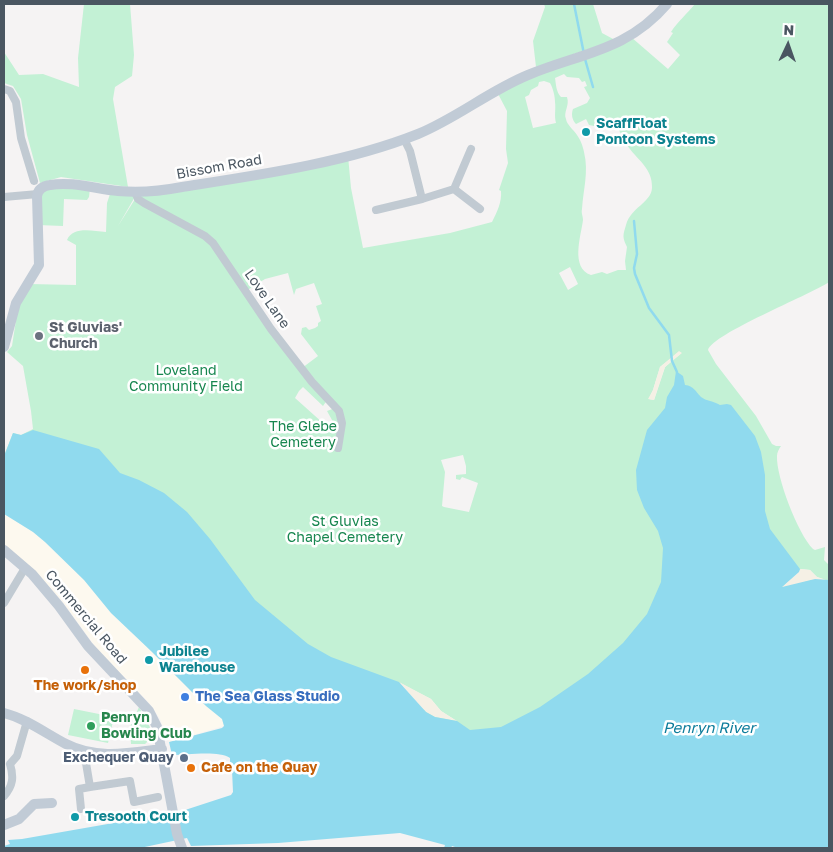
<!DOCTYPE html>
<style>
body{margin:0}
#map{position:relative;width:833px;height:852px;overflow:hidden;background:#f5f3f3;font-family:"Golos Text",sans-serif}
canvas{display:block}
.frame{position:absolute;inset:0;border:5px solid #4a5661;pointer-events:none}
.north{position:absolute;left:763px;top:20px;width:50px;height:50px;-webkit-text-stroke:4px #fff;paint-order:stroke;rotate:3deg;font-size:14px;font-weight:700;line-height:20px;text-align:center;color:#4a5661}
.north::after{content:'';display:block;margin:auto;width:18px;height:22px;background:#4a5661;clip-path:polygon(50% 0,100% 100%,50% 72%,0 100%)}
</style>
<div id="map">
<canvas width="833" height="852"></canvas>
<div class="frame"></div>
<div class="north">N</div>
</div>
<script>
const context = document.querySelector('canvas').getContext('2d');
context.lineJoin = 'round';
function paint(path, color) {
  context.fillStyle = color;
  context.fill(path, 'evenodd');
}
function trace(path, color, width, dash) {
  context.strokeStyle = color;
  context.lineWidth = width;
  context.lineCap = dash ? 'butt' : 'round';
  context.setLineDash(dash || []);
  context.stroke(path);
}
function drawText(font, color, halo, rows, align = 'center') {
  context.font = font + ' "Golos Text",sans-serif';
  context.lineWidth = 5;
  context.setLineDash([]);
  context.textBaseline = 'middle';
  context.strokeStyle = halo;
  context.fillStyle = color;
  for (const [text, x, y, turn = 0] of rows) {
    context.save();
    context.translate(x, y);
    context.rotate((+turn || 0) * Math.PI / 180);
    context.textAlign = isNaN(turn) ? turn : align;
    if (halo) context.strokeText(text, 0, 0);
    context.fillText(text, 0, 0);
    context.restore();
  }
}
paint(new Path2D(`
 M4 514 33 532 45 542 84 580 111 613 151 651 206 706 222 719 224 726 169 742 160 719 151 705 97 649 63 602 32 568 4 545Z`), '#fdf9ef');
paint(new Path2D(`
 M84 4H130L134 55 132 76 115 87 113 99 128 187 61 177 40 183 27 135 21 99 13 86 4 83V52L19 75 43 74 79 87 78 58Z
 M544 4H593L602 33 615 40 536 67 533 41 545 7Z
 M695 4H829V282C808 296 714 333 708 350L716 364 756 416 772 444 776 446H781C779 449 777 452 777 456 776 477 798 534 813 549L815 550 825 547 824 560 829 565V848H794L741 835 731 830 725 817 729 758 728 749 719 725 721 714 716 701 717 688 704 672 702 665 701 653 691 644 687 635 690 610 698 596 703 580 701 568 688 544 695 510 694 485 685 461 672 445 670 437 672 422 682 412 684 407 682 389 677 372 681 392 682 409 669 421 668 440 672 451 677 455 682 462 690 481 693 499V512L687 546 698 568 700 579 696 597 687 610 684 636 687 645 696 657 700 672 712 691V699L718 711 714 725 724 749 725 757 724 783 717 814 713 821 706 826H702L566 800 463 788 384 786 295 793 274 787 268 759 260 741 236 719 221 688 199 665 113 595 103 569 40 511 18 505 4 496V456L13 433 21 435 33 429 31 411 23 366 7 352 12 346 16 320 12 319 18 301 29 284 76 285V245L67 240C73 226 92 231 106 232L107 203 111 191 135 192 136 195 118 226 137 196 136 192C207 188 278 171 348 156L351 188 363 248 450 233 492 222C497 212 502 202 501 191L499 190 508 163 506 149 507 111 496 90 532 74 613 45 631 37 668 69 680 55 667 42 673 33 671 32C678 21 687 14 695 4ZM564 74 567 77 579 78 582 82 585 81 587 86 584 87 590 98 587 103 573 109C571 114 572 120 576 124L586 119 589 125 594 126 599 123 603 127 615 124C620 131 623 138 627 145 636 159 653 168 652 188 651 203 631 207 626 225 623 235 622 237 627 247L625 261 626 270H618L607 274 602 272 591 275C570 268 581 236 583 220 583 216 581 213 582 209 583 190 589 172 584 152 583 146 580 139 577 135 573 129 567 125 566 119 563 112 570 106 567 97H561C556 92 556 84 555 78ZM544 81 550 83C553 88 555 96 555 102 556 110 554 115 556 123L533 128 525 97 529 95 531 90 538 86 539 82ZM212 241 246 291 265 279 288 273 294 295 296 289 314 283 322 304 316 306 321 321 318 323V326L315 328 309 330 306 327 302 328 301 334 318 356 302 368 340 413 335 408 327 411 332 420 333 432 295 398 299 391 303 387 323 406 328 399 316 387 271 330ZM570 267 578 284 568 290 559 273ZM679 352 681 353 665 367 654 400 649 399 653 390 660 367ZM463 455 466 466V474L456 475V479L460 480 462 477 478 483 469 512 444 507 442 506 445 472 441 460ZM801 569 810 570 817 577 823 579 811 580 785 587H782ZM400 683 431 699 441 711 455 720C423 714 420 709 400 683Z
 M90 188 89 197 87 200 64 199 63 226 38 225 41 189Z
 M139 707 152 731 151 738 145 744H131L130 727Z
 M74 709 114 717 108 743 68 735Z`), '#c3f1d5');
paint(new Path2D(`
 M679 351 682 353 665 367 654 400 648 399 653 390 660 367Z
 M800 569 810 570 817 577 826 580H811L785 587H782L799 572Z
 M399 682 431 699 441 711 457 721 435 717 426 712Z`), '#f5f0e5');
paint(new Path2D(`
 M676 371 683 376 685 385C694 386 695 391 701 397 706 401 714 401 720 405L727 404 731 405 755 436 761 452 765 475V511L770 529 800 569 799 572 782 587 815 579 829 580V848H458L452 846 451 848H444L445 845 400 833 278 843 191 846 187 838 140 848H4V846L10 844 8 840 22 839 182 811 231 795 233 792 232 770H230V758C219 750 186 755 172 755L169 742 222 728 224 726 222 719 206 706 151 651 111 613 84 580 45 542 33 532 4 514V456L13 433 21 435 33 430 99 449 120 473 139 480 164 493 187 512 210 539 255 600 308 644 331 657 399 682 426 712 435 717 457 721 470 730 501 727 540 707 588 674 623 643 647 614 661 582 663 548 658 531 644 508 637 490 636 470 647 430 665 408 667 397 674 385Z`), '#90daee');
trace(new Path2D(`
 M574 4 584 54
 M585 59 593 87
 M634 221 637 254 634 268 635 274 649 308 669 335 672 361 677 372`), '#90daee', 2.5);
trace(new Path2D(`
 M4 89 10 91 16 102 21 138 34 181
 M404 139 410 151 422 199 454 189 471 149
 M454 189 480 209
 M135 192 138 199 144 203 205 236 213 243 271 329 312 382 339 411 342 423 338 448
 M4 197 38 194
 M376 210 422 199
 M4 603 25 568
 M84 751 90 787 130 781 134 802 158 797
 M10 764 17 756 27 721
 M4 796C13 786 14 777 10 764
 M81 809 79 789 90 787`), '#c1cad2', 8);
trace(new Path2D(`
 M4 347 16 303 39 265 37 196C38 189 43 186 50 185 72 181 96 189 118 191 139 193 161 191 182 187 259 175 345 163 418 134 457 118 489 91 528 75 581 53 627 51 667 4
 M4 550 32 574 59 606 88 646 149 711 157 727 177 834 182 848
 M4 713C27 719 45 733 66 744 97 760 129 753 162 749
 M4 825 19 819 34 804 52 803`), '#c1cbd6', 10);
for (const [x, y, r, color] of [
 [586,132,5,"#0f9aa8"],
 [39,336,5,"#6b7280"],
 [149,660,5,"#0f9aa8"],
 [85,670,5,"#e8710a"],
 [185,697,5,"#3f7fe0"],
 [91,726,5,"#2e9e5b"],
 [184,758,5,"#5c6f8a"],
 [191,768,5,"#e8710a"],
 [75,817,5,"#0f9aa8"]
]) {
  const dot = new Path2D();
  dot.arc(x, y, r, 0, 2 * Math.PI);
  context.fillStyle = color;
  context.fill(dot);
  trace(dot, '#fff', 2);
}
drawText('bold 14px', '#0d838f', '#fff', [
 ["ScaffFloat",596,124],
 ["Pontoon Systems",596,140],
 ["Jubilee",159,652],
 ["Warehouse",159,668],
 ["Tresooth Court",85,817]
], 'left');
drawText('14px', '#4a5661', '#fff', [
 ["Bissom Road",219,167,-10],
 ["Love Lane",267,299,55],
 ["Commercial Road",86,617,50]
]);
drawText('bold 14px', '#5b616d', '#fff', [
 ["St Gluvias'",49,328],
 ["Church",49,344]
], 'left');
drawText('14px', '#17864f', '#fff', [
 ["Loveland",186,371],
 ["Community Field",186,387],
 ["The Glebe",303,427],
 ["Cemetery",303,443],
 ["St Gluvias",345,522],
 ["Chapel Cemetery",345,538]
]);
drawText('bold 14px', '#c56008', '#fff', [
 ["The work/shop",85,686],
 ["Cafe on the Quay",201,768,"left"]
]);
drawText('bold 14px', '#366cbe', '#fff', [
 ["The Sea Glass Studio",195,697]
], 'left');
drawText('bold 14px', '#27864d', '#fff', [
 ["Penryn",101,718],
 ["Bowling Club",101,734]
], 'left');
drawText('bold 14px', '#4e5e75', '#fff', [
 ["Exchequer Quay",174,758]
], 'right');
drawText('italic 15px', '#0c7c9b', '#fff', [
 ["Penryn River",709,728]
]);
</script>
